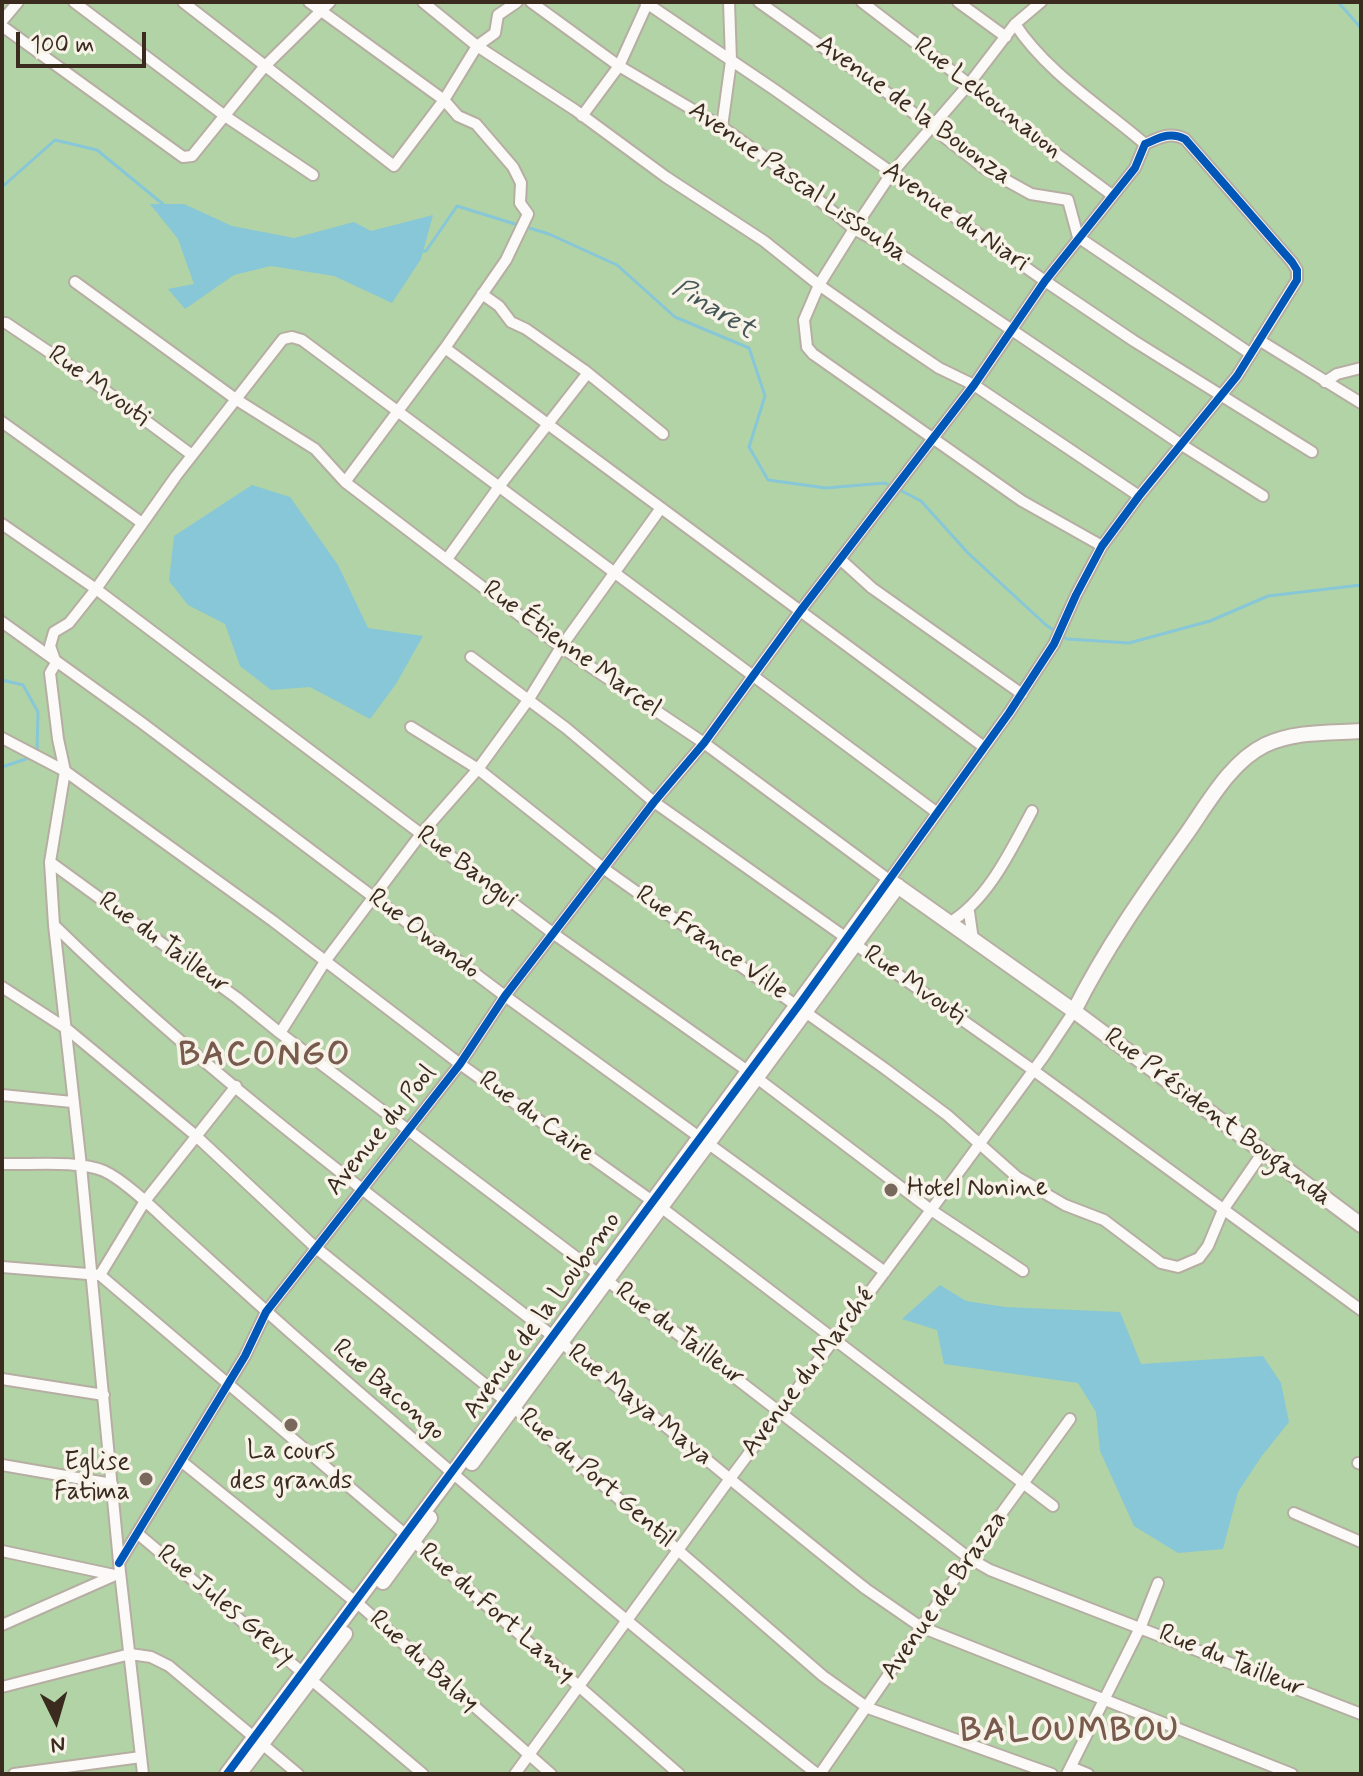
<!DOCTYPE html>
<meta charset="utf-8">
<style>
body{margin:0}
#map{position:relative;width:1363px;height:1776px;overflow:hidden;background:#eadfd0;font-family:Mynerve,sans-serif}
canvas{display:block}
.frame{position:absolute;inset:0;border:4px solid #3b2a1e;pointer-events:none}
.north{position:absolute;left:16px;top:1680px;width:80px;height:80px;-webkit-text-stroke:6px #f7f3e8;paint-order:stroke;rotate:175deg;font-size:22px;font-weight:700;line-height:32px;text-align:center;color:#3b2a1e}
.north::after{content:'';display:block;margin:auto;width:28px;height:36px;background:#3b2a1e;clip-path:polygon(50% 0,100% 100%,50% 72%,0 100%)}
.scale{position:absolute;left:16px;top:32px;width:130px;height:36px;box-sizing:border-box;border:4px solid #3b2a1e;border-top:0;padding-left:10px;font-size:24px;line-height:28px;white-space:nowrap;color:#3b2a1e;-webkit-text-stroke:6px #f7f3e8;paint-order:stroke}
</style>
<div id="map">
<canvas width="1363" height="1776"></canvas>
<div class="frame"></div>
<div class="north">N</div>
<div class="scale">100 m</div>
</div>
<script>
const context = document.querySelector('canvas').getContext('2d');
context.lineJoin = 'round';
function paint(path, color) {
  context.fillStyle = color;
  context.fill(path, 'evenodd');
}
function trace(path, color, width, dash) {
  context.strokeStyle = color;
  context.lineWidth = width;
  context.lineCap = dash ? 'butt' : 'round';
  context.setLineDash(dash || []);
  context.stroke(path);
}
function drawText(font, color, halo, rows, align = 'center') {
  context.font = font + ' Mynerve,sans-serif';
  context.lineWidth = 7;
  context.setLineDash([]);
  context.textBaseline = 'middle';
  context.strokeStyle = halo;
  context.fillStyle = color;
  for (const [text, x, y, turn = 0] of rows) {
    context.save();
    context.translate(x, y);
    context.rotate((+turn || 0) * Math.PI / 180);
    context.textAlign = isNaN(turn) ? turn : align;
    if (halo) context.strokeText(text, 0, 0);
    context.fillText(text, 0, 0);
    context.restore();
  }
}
paint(new Path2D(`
 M2 2H1361V1774H2Z`), '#b2d3a6');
paint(new Path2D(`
 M150 204H184L232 226 294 238 354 222 371 231 433 215 421 259 392 303 334 276 271 266 234 275 185 309 168 289 194 284 178 239Z
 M252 485 290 497 338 565 368 628 423 636 396 684 370 719 310 687 271 690 240 666 225 624 188 605 169 581 174 536Z
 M940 1285 966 1301 1005 1307 1120 1312 1141 1364 1263 1356 1281 1383 1289 1422 1261 1457 1238 1492 1223 1549 1178 1553 1134 1526 1100 1451 1096 1412 1078 1383 944 1364 937 1330 902 1319Z`), '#87c7d7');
trace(new Path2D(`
 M1338 2 1361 28
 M2 187 55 140 97 150 164 205
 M526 227 549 234 617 265 675 317 749 348 765 396 749 447 768 480 826 488 885 483 891 486
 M421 251H426L457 206 518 225
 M898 489 921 501 968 553 1046 625 1067 639 1129 643 1210 621 1268 596 1361 585
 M2 680 23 685 38 712 37 751
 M2 767 32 757`), '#87c7d7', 3);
const street = new Path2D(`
 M74 2 225 116 313 175
 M183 2 394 166 444 100 477 46 495 33 498 15 517 2
 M309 2 444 100 458 116 476 124 513 167 521 183 520 203 528 214 506 260 445 348 345 482
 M423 2 477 46 575 110 666 177 764 241 819 285 893 337 939 368 974 385 1139 496
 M531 2 619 66 722 127 784 171 854 229 892 249 1182 445 1263 496
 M645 2 775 90 1045 281 1134 341 1312 452
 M759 2 893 97 984 168 1031 194 1068 200 1078 237 1251 354
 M862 2 969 84 1007 117 1112 195
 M958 2 1006 37
 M1041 2 1015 24 969 84 891 174 854 229 819 285 804 320 807 347 813 354 1022 501 1102 546
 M2 21 18 2
 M1015 24C1047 73 1101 106 1145 144
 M2 26 183 157 192 156 264 67 330 2
 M582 116 619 66 648 2
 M722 127 731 61 729 2
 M75 282 237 400 315 449 345 482 561 647 704 743 889 880 1009 713 1054 644 1076 595 1102 546 1139 496 1237 376 1297 280V270L1292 262 1185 139C1170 131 1159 138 1145 144L1135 168 1045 281 974 385 801 610 704 743 654 802 505 996 460 1064 266 1312 245 1356 119 1563
 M482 294 499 306 511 322 526 329 584 370 663 434
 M2 323H6L95 383 192 455
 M1259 340 1361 403
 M445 348 984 747
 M1325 382 1337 374 1361 368
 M2 422 142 523
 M2 524 96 589 554 934 749 1072 931 1210 1023 1271
 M447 559 498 488 587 374
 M840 559 872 588 1022 694
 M2 622 142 723 505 996 885 1272
 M471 657 566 728 654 802 1033 1070 1361 1310
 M411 727 478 769 603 868 884 1068 947 1115 1017 1177 1065 1205 1104 1220 1161 1263 1178 1267 1199 1258 1208 1246 1223 1210 1263 1152
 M2 738 65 771 273 921 460 1064 662 1208 1053 1506
 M50 862 237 998 280 1033 716 1363 969 1558 990 1570 1361 1714
 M969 912 973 940
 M949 923C988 900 1011 850 1032 811
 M54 925C207 1075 381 1204 550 1334 657 1417 760 1505 866 1589L921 1627 1292 1774
 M2 987 67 1029 195 1135 315 1247 513 1407 823 1676 868 1708 1052 1774
 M280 1033 326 960 421 834 478 769 529 699 561 647 661 508
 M2 1095 72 1102
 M2 1164C31 1165 78 1160 104 1171 124 1180 154 1209 170 1224 211 1261 251 1298 292 1334 464 1484 637 1633 817 1774
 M2 1267 100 1275 413 1541 679 1774
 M100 1275 145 1201 236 1086
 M2 1379 104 1395
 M181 1461 363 1608 551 1774
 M1358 1463 1361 1464
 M2 1465 112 1484
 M1294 1513 1361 1542
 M137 1533 423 1774
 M2 1551 114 1575
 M2 1625 113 1576
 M2 1687 130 1654 151 1657 169 1666 298 1774
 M1071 1767 1088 1774
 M14 1774 141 1757
 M143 1774 120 1572 81 1166 54 925 50 862 65 771 58 739 50 673 56 663 50 646 54 632 69 623 96 589 176 476 283 339 292 337 302 340 936 812
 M515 1774 729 1480 931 1210 1044 1056 1074 1011
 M820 1774 969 1558 1070 1419
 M1067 1774 1141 1626 1158 1583`);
const secondary = new Path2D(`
 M1074 1011C1105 949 1145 892 1185 836 1207 805 1230 762 1265 745 1294 731 1329 733 1361 731
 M472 1463 898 886
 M383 1582 430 1518
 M227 1774 452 1474 889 880 1074 1011 1361 1225
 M239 1774 345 1634`);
trace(street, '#b6aea3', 14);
trace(secondary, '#b6aea3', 18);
trace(street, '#fcfaf8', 10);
trace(secondary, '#fcfaf8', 14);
trace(new Path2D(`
 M119 1563 245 1356 266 1312 460 1064 505 996 654 802 704 743 801 610 974 385 1045 281 1135 168 1145 144C1159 138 1170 131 1185 139L1292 262 1297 270V280L1237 376 1139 496 1102 546 1076 595 1054 644 1009 713 799 1005 227 1774`), '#0057b8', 8);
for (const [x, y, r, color] of [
 [891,1190,8,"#78695c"],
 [291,1425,8,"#78695c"],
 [146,1479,8,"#78695c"]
]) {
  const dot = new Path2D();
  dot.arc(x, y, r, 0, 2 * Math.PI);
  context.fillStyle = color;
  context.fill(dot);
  trace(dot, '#f7f3e8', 3);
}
drawText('26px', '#3b2a1e', '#f7f3e8', [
 ["Rue Lekounauon",987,99,38],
 ["Avenue de la Bouonza",913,111,36],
 ["Avenue Pascal Lissouba",797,183,35],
 ["Avenue du Niari",955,218,35],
 ["Rue Mvouti",98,387,36],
 ["Rue Étienne Marcel",571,650,36],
 ["Rue Bangui",466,868,37],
 ["Rue Owando",423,935,37],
 ["Rue du Tailleur",163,944,36],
 ["Rue France Ville",711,944,35],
 ["Rue Mvouti",914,986,35],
 ["Rue du Caire",536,1118,36],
 ["Rue Président Bouganda",1217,1118,37],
 ["Avenue du Pool",382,1131,-51],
 ["Avenue de la Loubomo",543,1316,-54],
 ["Rue du Tailleur",679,1335,37],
 ["Avenue du Marché",809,1373,-53],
 ["Rue Bacongo",388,1391,41],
 ["Rue Maya Maya",639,1406,39],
 ["Rue du Port Gentil",596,1479,41],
 ["Avenue de Brazza",945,1596,-55],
 ["Rue Jules Grevy",225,1606,40],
 ["Rue du Fort Lamy",496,1614,41],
 ["Rue du Balay",423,1662,42],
 ["Rue du Tailleur",1231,1662,22]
]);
drawText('26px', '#3b2a1e', '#f7f3e8', [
 ["Hotel Nonine",907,1190],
 ["La cours",291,1453,"center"],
 ["des grands",291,1483,"center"],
 ["Eglise",130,1464,"right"],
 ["Fatima",130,1494,"right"]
], 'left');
drawText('italic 28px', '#455656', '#f7f3e8', [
 ["Pinaret",713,310,31]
]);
context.letterSpacing = '2px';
drawText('bold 34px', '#785b4d', '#f7f3e8', [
 ["BACONGO",265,1057],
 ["BALOUMBOU",1070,1733]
]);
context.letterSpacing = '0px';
</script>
